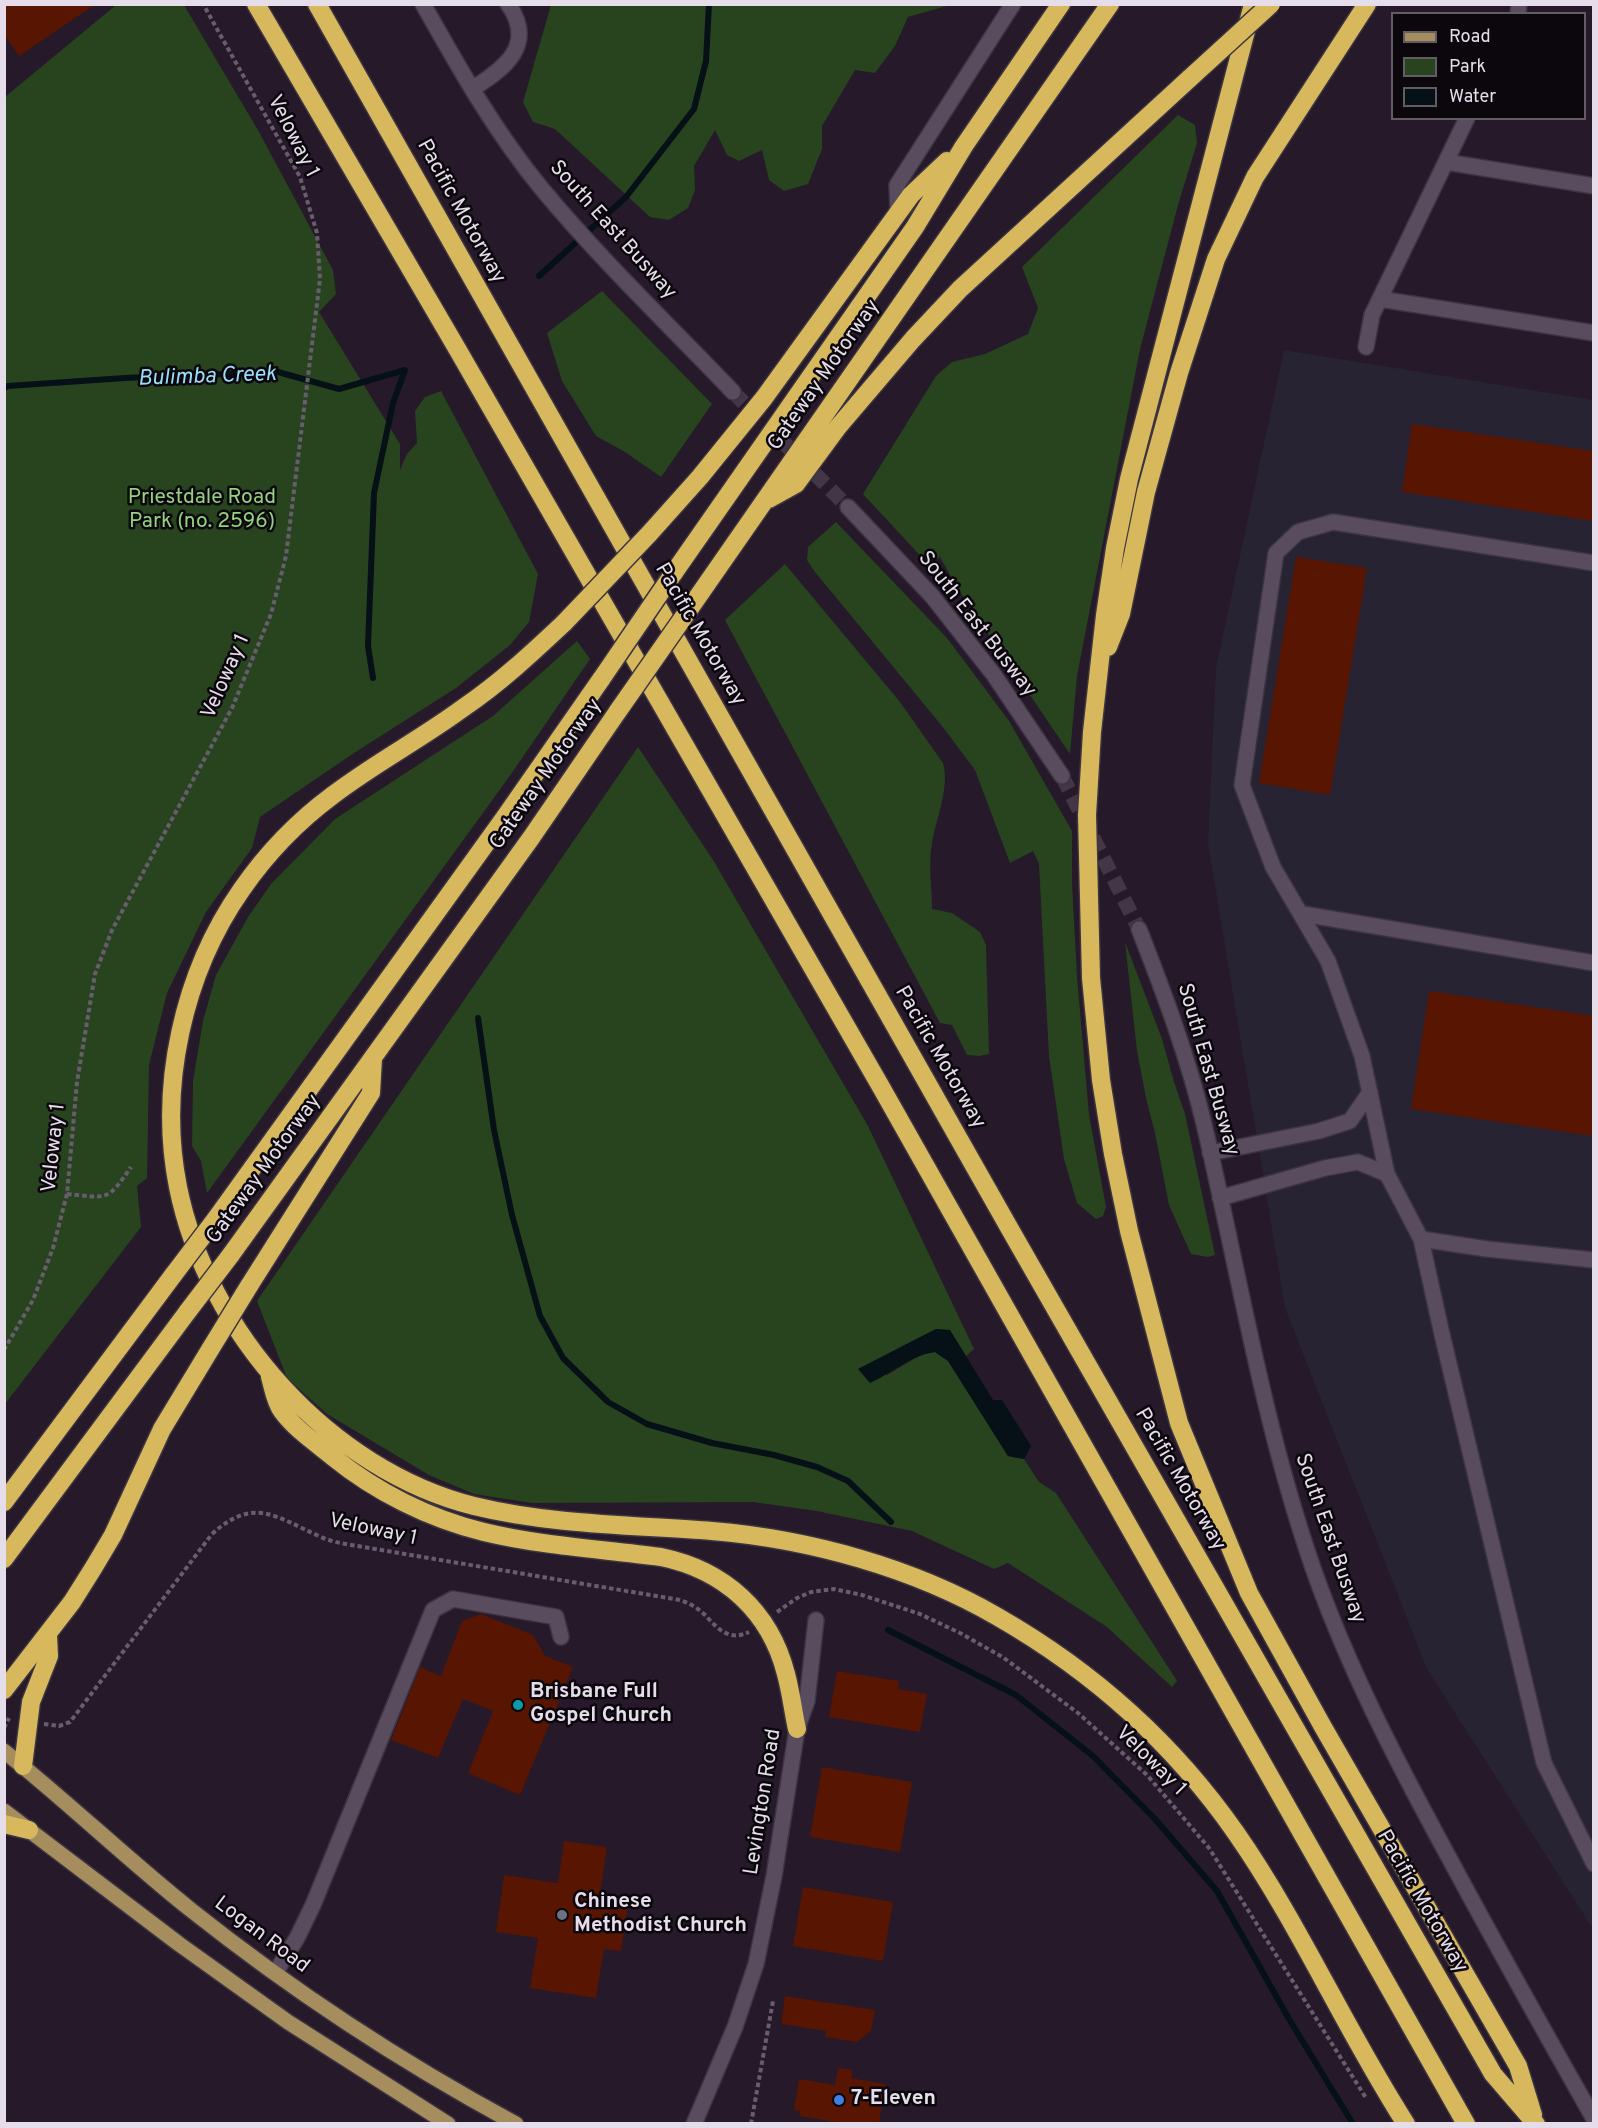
<!DOCTYPE html>
<style>
body{margin:0}
#map{position:relative;width:1598px;height:2128px;overflow:hidden;background:#25192a;font-family:Overpass,sans-serif}
canvas{display:block}
.frame{position:absolute;inset:0;border:6px solid #e5dde9;pointer-events:none}
.legend{position:absolute;left:1391px;top:12px;width:195px;height:108px;box-sizing:border-box;background:#0b070d;border:2px solid #625d65;margin:0;padding:8px 10px;list-style:none;font-size:18px;color:#e5dde9}
.legend li{display:flex;align-items:center;gap:12px;height:30px}
.legend b{width:30px;border:2px solid #625d65}
</style>
<div id="map">
<canvas width="1598" height="2128"></canvas>
<div class="frame"></div>
<ul class="legend">
<li><b style="height:8px;background:#a58d5d"></b>Road</li>
<li><b style="height:16px;background:#28441f"></b>Park</li>
<li><b style="height:16px;background:#051116"></b>Water</li>
</ul>
</div>
<script>
const context = document.querySelector('canvas').getContext('2d');
context.lineJoin = 'round';
function paint(path, color) {
  context.fillStyle = color;
  context.fill(path, 'evenodd');
}
function trace(path, color, width, dash) {
  context.strokeStyle = color;
  context.lineWidth = width;
  context.lineCap = dash ? 'butt' : 'round';
  context.setLineDash(dash || []);
  context.stroke(path);
}
function drawText(font, color, halo, rows, align = 'center') {
  context.font = font + ' Overpass,sans-serif';
  context.lineWidth = 5;
  context.setLineDash([]);
  context.textBaseline = 'middle';
  context.strokeStyle = halo;
  context.fillStyle = color;
  for (const [text, x, y, turn = 0] of rows) {
    context.save();
    context.translate(x, y);
    context.rotate((+turn || 0) * Math.PI / 180);
    context.textAlign = isNaN(turn) ? turn : align;
    if (halo) context.strokeText(text, 0, 0);
    context.fillText(text, 0, 0);
    context.restore();
  }
}
paint(new Path2D(`
 M1284 350 1593 400V1929L1427 1669 1285 1308 1208 843 1216 668Z`), '#272333');
paint(new Path2D(`
 M116 5H184L259 132 333 270 336 294 319 312 400 444V470L407 454 417 443 415 411 425 397 441 391 538 574 529 622 510 645 456 688 354 753 260 817 252 848 206 912 167 993 149 1065 147 1178 137 1186 141 1227 5 1404V97Z
 M551 5V4L950 5 908 17 895 46 875 73 855 70 822 126V149L808 184 784 191 769 180 762 150 739 161 727 155 715 130 694 166 695 190 688 208 669 220 650 217 555 129 533 122 523 102Z
 M1178 115 1195 125 1197 143 1178 205 1140 349 1077 676 1070 754 958 589 940 557 927 563 863 494 936 376 952 362 985 354 1028 334 1038 308 1022 267Z
 M602 291 712 404 661 477 625 452 596 436 562 381 547 333Z
 M836 522 947 638 1009 721 1072 831V884L1077 977 1089 1115 1106 1207 1103 1216 1096 1219 1077 1203 1064 1159 1049 1056 1039 864 1033 851 1010 863 975 770 942 726 815 572 807 560 808 547Z
 M785 564 900 702 943 763C950 788 936 818 932 843 928 864 932 888 932 909L952 913 980 932 986 945 989 1054 979 1056 967 1055 952 1025 940 1023 725 620Z
 M577 641 590 659 509 777 207 1193 201 1161 192 1146 193 1081 203 1021 216 975 248 917 271 884 335 819 493 716Z
 M638 747 713 860 868 1126 974 1349 966 1356 950 1331 936 1329 858 1369 887 1375 922 1354 935 1352 948 1361 1008 1456 1024 1459 1039 1482 1056 1493 1177 1681 1172 1687 1107 1627 1008 1563 994 1569 912 1531 817 1511 753 1502 532 1503 474 1494 429 1475 327 1414 287 1378 257 1301Z
 M1125 942 1162 1039 1174 1082 1185 1114 1215 1255 1208 1257 1191 1254 1169 1205 1155 1133 1146 1098 1137 1051Z`), '#28441f');
paint(new Path2D(`
 M936 1329 950 1330 993 1400H1002L1031 1446 1024 1459 1008 1456 948 1361 935 1352C912 1355 892 1373 870 1383L858 1369Z`), '#051116');
trace(new Path2D(`
 M539 276 626 197 694 109 706 61 709 4
 M4 388 8 386 125 378 278 372 339 389 405 370
 M373 678 368 646 374 493 393 403 405 370
 M478 1018 494 1130 512 1215 540 1316 563 1358 608 1402 647 1424 712 1443 774 1455 817 1467 848 1481 891 1522
 M888 1630 1016 1695 1093 1756 1155 1819 1217 1891 1289 2019 1353 2124`), '#051116', 6);
paint(new Path2D(`
 M4 4H96L19 56 4 34Z
 M1412 424 1593 451V521L1402 492Z
 M1296 557 1367 568 1330 795 1259 783Z
 M1429 991 1593 1016V1136L1411 1109Z
 M481 1614 533 1635 545 1656 573 1667 520 1795 468 1773 493 1711 463 1699 438 1758 391 1740 420 1667 441 1676 462 1621Z
 M837 1671 899 1681 898 1689 927 1694 920 1732 829 1717Z
 M822 1767 912 1782 900 1852 810 1837Z
 M564 1841 607 1847 600 1894 629 1899 621 1951 604 1949 596 1998 530 1988 538 1938 496 1932 504 1875 558 1883Z
 M803 1887 893 1902 883 1961 793 1946Z
 M785 1996 875 2010 871 2031 857 2042 825 2037 826 2031 781 2024Z
 M838 2068 853 2070 851 2078 885 2084 879 2124H849L799 2116 800 2111 794 2110 799 2079 835 2085Z`), '#581502');
trace(new Path2D(`
 M733 392 848 507
 M1062 776 1139 929`), '#423647', 15, [15, 8]);
const minor = new Path2D(`
 M423 4C459 68 495 132 542 189 601 260 669 325 733 392
 M1518 14 1519 4
 M472 89C504 69 537 45 508 4
 M1446 162 1594 186
 M898 212 897 185 1013 4
 M1380 299 1594 333
 M1366 347 1372 315 1467 118
 M848 507 932 596 994 675 1062 776
 M1594 563 1333 522 1298 532 1276 553 1242 785 1273 867 1328 961 1362 1056 1387 1174 1421 1239 1487 1249 1594 1260
 M1303 914 1594 963
 M1139 929C1164 993 1188 1057 1204 1124 1239 1273 1263 1424 1313 1568 1348 1668 1397 1762 1447 1854 1495 1943 1544 2031 1594 2119
 M1210 1153 1319 1131 1350 1121 1370 1092
 M1220 1198 1325 1168 1358 1162 1387 1174
 M1421 1239 1441 1330 1544 1763 1594 1864
 M275 1973 297 1938 313 1905 433 1610 453 1599 556 1617 561 1637
 M694 2124 735 2027 756 1964 774 1876 797 1729 807 1701 816 1620`);
const major = new Path2D(`
 M4 1751C68 1802 127 1859 191 1910 293 1991 401 2062 516 2124
 M4 1811 179 1944 288 2022 448 2124`);
const highway = new Path2D(`
 M256 4 459 352 881 1087 1466 2124
 M317 4 1011 1231 1493 2074 1536 2124
 M1253 4 1129 479 1115 548 1105 615 1092 732 1087 815 1091 978 1101 1080 1113 1154 1129 1231 1179 1423 1249 1593 1323 1727 1518 2066 1533 2115
 M769 499 796 484 838 427 913 339 960 289 1190 78
 M649 534 700 477 764 398 911 195 947 161
 M673 574 915 227 964 146 1061 4
 M690 608 1110 4
 M564 623C532 653 500 683 463 708 421 739 375 763 333 795 298 821 267 853 242 889 183 973 158 1087 178 1187 207 1332 330 1470 474 1506 552 1525 633 1525 712 1531 809 1539 914 1568 998 1617 1092 1671 1174 1744 1236 1833 1300 1925 1345 2029 1406 2124
 M1108 647 1121 614 1146 492 1179 373 1216 259 1255 177 1367 4
 M215 1220 505 817 602 678
 M230 1256 531 838 618 711
 M249 1286 371 1093 373 1059
 M270 1377C273 1387 275 1402 282 1411 295 1429 316 1443 333 1457 376 1492 430 1519 484 1532 542 1546 602 1549 661 1557 724 1570 770 1611 786 1674 791 1692 793 1711 797 1729
 M4 1502 174 1274
 M4 1559 188 1311
 M4 1690 72 1602 94 1567 113 1535 162 1429 211 1348
 M23 1766 31 1702 49 1656 48 1635
 M4 1824 29 1830`);
trace(minor, '#3d3441', 18);
trace(major, '#3d3441', 18);
trace(highway, '#3d3441', 21);
trace(new Path2D(`
 M67 1194C108 1198 107 1202 131 1167
 M4 1350 33 1300 53 1248 67 1194 77 1082 95 974 112 930 232 708 271 614 286 556 320 279 317 233 300 177 203 4
 M777 1612 797 1598 811 1592 834 1589 862 1595 920 1614 962 1634 1004 1658 1078 1713 1147 1775 1209 1848 1366 2098
 M44 1724 59 1726 70 1722 212 1534C254 1496 276 1517 319 1536 329 1541 340 1543 351 1545L680 1600C689 1603 698 1608 705 1615 717 1628 729 1642 749 1632
 M4 1728 9 1718
 M751 2124 773 2001`), '#685d6d', 4, [4.5, 3]);
trace(minor, '#5a4c5f', 15);
trace(major, '#a58d5d', 15);
trace(highway, '#d7b85c', 18);
const highwayBridge = new Path2D(`
 M1190 78 1271 4
 M564 623 649 534
 M602 678 673 574
 M618 711 690 608
 M174 1274 215 1220
 M188 1311 230 1256
 M211 1348 249 1286`);
trace(highwayBridge, '#3d3441', 21, []);
trace(highwayBridge, '#d7b85c', 18);
for (const [x, y, r, color] of [
 [518,1705,6,"#0f9aa8"],
 [562,1915,6,"#6b7280"],
 [839,2100,6,"#3f7fe0"]
]) {
  const dot = new Path2D();
  dot.arc(x, y, r, 0, 2 * Math.PI);
  context.fillStyle = color;
  context.fill(dot);
  trace(dot, '#0b070d', 2);
}
drawText('21px', '#e5dde9', '#0b070d', [
 ["Veloway 1",292,137,63],
 ["Pacific Motorway",460,212,61],
 ["South East Busway",612,231,48],
 ["Gateway Motorway",825,376,-55],
 ["South East Busway",976,625,52],
 ["Pacific Motorway",699,635,60],
 ["Veloway 1",227,677,-66],
 ["Gateway Motorway",547,775,-55],
 ["Pacific Motorway",939,1058,60],
 ["South East Busway",1207,1070,74],
 ["Veloway 1",55,1148,-84],
 ["Gateway Motorway",265,1170,-54],
 ["Pacific Motorway",1179,1480,60],
 ["Veloway 1",373,1531,12],
 ["South East Busway",1329,1539,71],
 ["Veloway 1",1150,1762,45],
 ["Levington Road",764,1802,-81],
 ["Pacific Motorway",1421,1902,60],
 ["Logan Road",261,1936,37]
]);
drawText('21px', '#93d37d', '#0b070d', [
 ["Priestdale Road",202,499],
 ["Park (no. 2596)",202,523]
]);
drawText('bold 21px', '#e5dde9', '#0b070d', [
 ["Brisbane Full",530,1693],
 ["Gospel Church",530,1717],
 ["Chinese",574,1903],
 ["Methodist Church",574,1927],
 ["7-Eleven",851,2100]
], 'left');
drawText('italic 22px', '#99dffb', '#0b070d', [
 ["Bulimba Creek",207,378,-2]
]);
</script>
